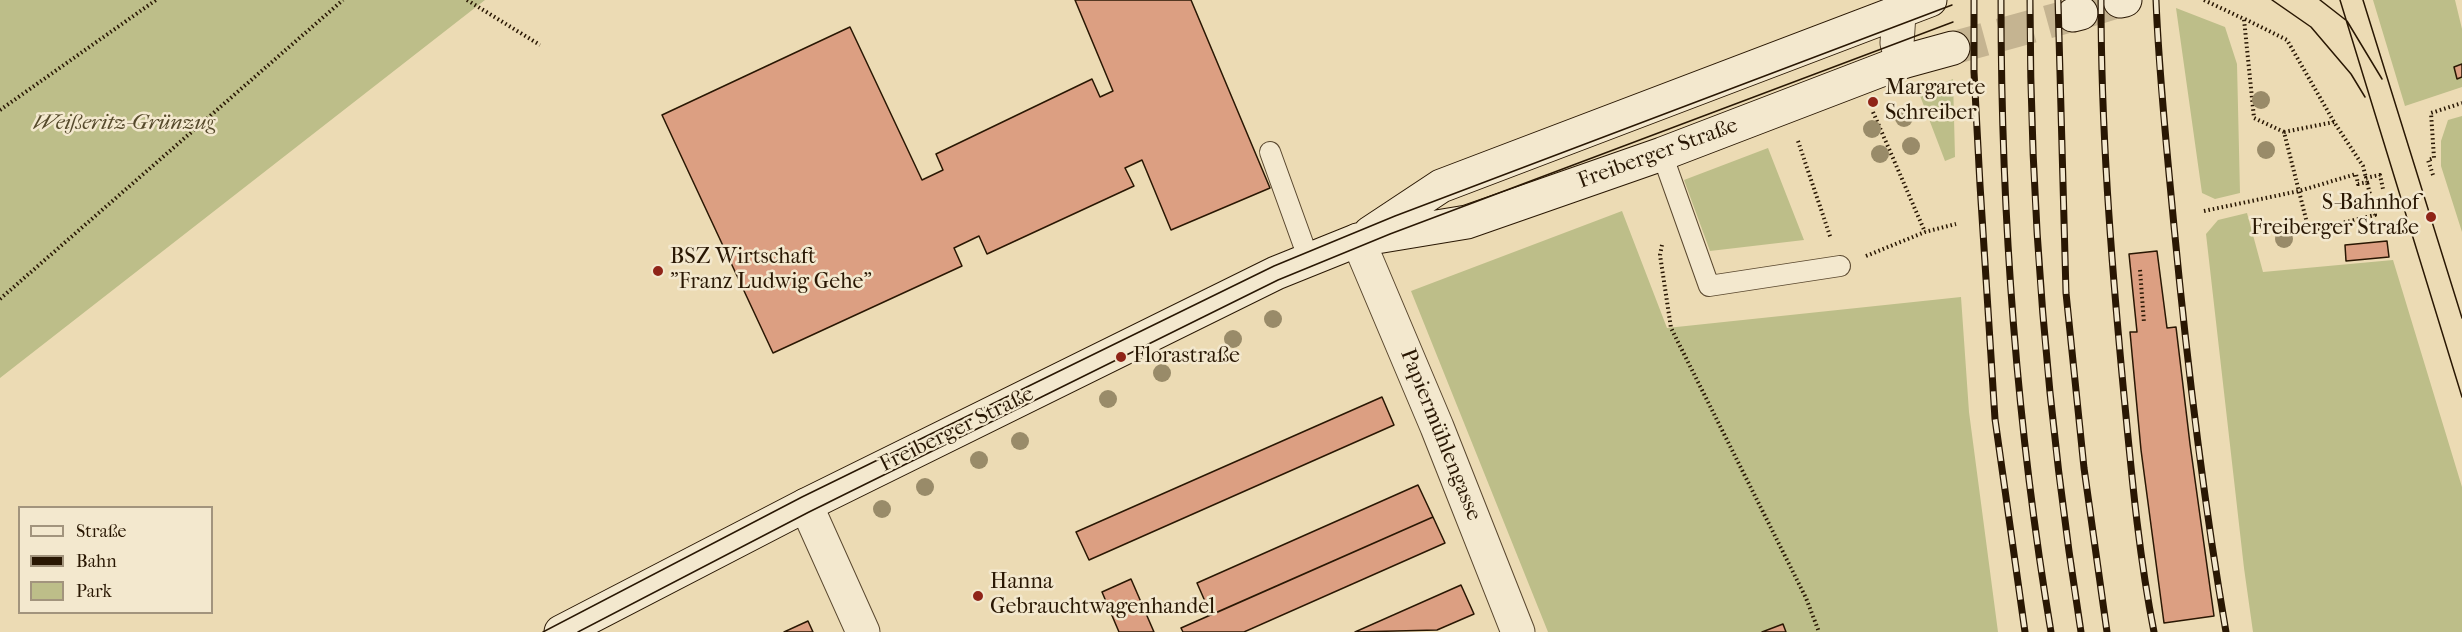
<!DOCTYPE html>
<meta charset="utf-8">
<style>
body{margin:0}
#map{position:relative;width:2462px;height:632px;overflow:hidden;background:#ecdbb4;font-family:"IM FELL French Canon",serif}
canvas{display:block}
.legend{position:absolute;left:18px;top:506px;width:195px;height:108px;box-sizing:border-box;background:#f3e8ce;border:2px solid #a2947d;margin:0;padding:8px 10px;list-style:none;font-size:18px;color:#291703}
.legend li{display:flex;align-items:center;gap:12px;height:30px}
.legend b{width:30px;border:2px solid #a2947d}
</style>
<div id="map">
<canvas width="2462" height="632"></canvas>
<ul class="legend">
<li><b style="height:8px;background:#f3e8ce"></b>Straße</li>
<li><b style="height:8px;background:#291703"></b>Bahn</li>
<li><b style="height:16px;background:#bdbe89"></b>Park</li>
</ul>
</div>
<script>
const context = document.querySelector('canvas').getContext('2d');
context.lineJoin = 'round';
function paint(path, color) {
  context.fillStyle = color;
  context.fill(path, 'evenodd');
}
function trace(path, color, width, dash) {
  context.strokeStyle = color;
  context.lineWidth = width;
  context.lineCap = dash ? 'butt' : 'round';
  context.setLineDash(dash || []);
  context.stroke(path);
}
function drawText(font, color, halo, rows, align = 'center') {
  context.font = font + ' "IM FELL French Canon",serif';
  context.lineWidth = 5;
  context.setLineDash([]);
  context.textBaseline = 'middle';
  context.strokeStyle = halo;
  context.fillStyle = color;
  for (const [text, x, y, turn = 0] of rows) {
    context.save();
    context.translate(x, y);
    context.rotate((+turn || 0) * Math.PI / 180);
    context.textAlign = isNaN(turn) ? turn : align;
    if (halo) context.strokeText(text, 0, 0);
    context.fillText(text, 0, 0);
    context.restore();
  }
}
paint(new Path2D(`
 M0 0H485L0 378Z
 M2373 0H2455L2462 29V87L2405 106Z
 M2176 8 2225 27 2237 64 2240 193 2215 199 2202 193Z
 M1953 79 1955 157 1945 161 1919 93Z
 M2462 116V232L2441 166V141L2448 120Z
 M1768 148 1804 240 1710 251 1684 180Z
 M1622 211 1667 328 1961 297 1969 412 1998 632H1786L1783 624 1762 632H1548L1411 291Z
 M2247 213 2263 272 2393 260 2462 487V632H2253L2244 568 2206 234 2218 220Z`), '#bdbe89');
const building = new Path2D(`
 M1075 0H1191L1270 188 1171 230 1142 160 1125 168 1134 186 987 254 979 236 954 248 962 266 773 353 662 115 850 27 922 180 943 170 936 154 1092 79 1100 97 1113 91Z
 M2462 64V77L2457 79 2454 67Z
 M2387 241 2389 257 2346 261 2345 245Z
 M2157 251 2167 328 2176 327 2190 444 2214 616 2164 623 2141 450 2130 332H2137L2129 254Z
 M1382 397 1394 425 1089 560 1076 532Z
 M1418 485 1433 517 1211 615 1197 583Z
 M1433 517 1445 543 1244 632H1183L1181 628Z
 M1131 579 1154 632H1119L1102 592Z
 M1461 585 1474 614 1437 630 1355 632Z
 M808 621 813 632H784Z
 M1783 624 1786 632H1762Z`);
paint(building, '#dc9f82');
trace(building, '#291703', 1.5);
trace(new Path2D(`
 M2081 13 2120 1
 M1953 48 2073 15`), '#c5b491', 33, [33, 16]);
const lane = new Path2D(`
 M1270 152 1309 260
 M1662 154 1709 286 1840 266`);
const street = new Path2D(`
 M1900 0 1897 43 1902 62
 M1358 240 1437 427 1518 632
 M806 505 863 632`);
const secondary = new Path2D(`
 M2120 1 2125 0
 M2073 15 2081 13
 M1370 233 1441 186 1930 0
 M561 632 806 505 1276 273 1358 240 1467 222 1662 154 1902 62 1953 48`);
trace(lane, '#5a482f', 22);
trace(street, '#5a482f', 35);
trace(secondary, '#291703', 35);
trace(new Path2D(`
 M467 0 540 45
 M2204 0 2244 19 2254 118 2284 132 2309 231 2375 215 2367 182
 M2245 19 2287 40 2334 122 2363 166 2366 178
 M0 110 156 0
 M1873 112 1925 232
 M2284 132 2334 122
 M1798 141 1831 239
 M2433 175 2428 160 2434 158 2431 113 2462 103
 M2204 211 2299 191 2356 174 2358 184 2367 182 2366 178 2380 175 2383 189
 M1662 245 1660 255 1671 328 1806 598 1819 632
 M1866 256 1925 232 1956 224
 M2140 270 2144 323
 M0 299 343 0`), '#291703', 4, [1.5, 3]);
trace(lane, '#f3e8ce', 20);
trace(street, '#f3e8ce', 33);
trace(secondary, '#f3e8ce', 33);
trace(new Path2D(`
 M2272 0 2311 27 2351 74 2365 97
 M2320 0 2347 21 2382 79
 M2340 0 2462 397
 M2363 0 2462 318
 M543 632 802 497 1274 266 1395 216 1952 5
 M578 632 809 512 1278 280 1390 234 1953 22`), '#291703', 1.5);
const rail = new Path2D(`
 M1974 0V72L1980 185 1995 419 2025 632
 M2001 0C2001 211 2016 423 2051 632
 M2030 0C2030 212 2048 423 2081 632
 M2058 0 2066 293 2084 468 2107 632
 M2101 0C2101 129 2111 257 2123 385 2131 467 2138 551 2154 632
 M2156 0C2159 76 2167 151 2174 226 2187 362 2203 498 2226 632`);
trace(rail, '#291703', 7);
trace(rail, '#f3e8ce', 4.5, [14]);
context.fillStyle = '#998b69';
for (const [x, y] of [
 [2261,100],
 [1904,118],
 [1872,129],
 [1911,146],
 [2266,150],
 [1880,154],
 [2284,239],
 [1273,319],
 [1233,339],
 [1162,373],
 [1108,399],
 [1020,441],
 [979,460],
 [925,487],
 [882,509]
]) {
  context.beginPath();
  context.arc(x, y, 9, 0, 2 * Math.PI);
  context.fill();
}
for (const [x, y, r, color] of [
 [1873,102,6,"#8f2418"],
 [2431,217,6,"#8f2418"],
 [658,271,6,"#8f2418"],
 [1121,357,6,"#8f2418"],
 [978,596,6,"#8f2418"]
]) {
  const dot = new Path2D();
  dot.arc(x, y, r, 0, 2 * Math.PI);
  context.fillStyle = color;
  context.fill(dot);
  trace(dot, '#f3e8ce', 2);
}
drawText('22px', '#291703', '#f3e8ce', [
 ["Margarete",1885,89],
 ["Schreiber",1885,114],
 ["S-Bahnhof",2419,204,"right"],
 ["Freiberger Straße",2419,229,"right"],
 ["BSZ Wirtschaft",670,258],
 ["\"Franz Ludwig Gehe\"",670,283],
 ["Florastraße",1133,357],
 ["Hanna",990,583],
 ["Gebrauchtwagenhandel",990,608]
], 'left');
drawText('italic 22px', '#55492b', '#f3e8ce', [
 ["Weißeritz-Grünzug",124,124]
]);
drawText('22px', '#291703', '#f3e8ce', [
 ["Freiberger Straße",1658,154,-20],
 ["Freiberger Straße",957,430,-26],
 ["Papiermühlengasse",1440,435,68]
]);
</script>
